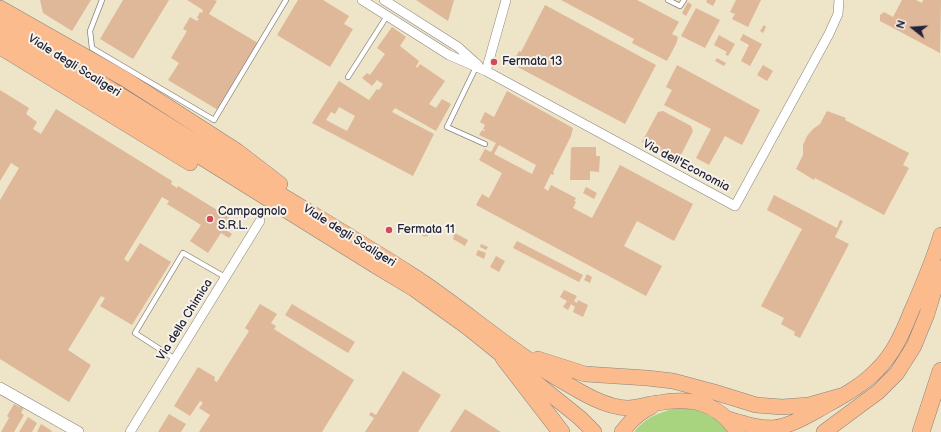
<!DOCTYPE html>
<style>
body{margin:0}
#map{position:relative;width:941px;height:432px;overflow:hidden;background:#eee4c7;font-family:"Balsamiq Sans",sans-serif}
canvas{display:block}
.north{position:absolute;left:893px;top:8px;width:40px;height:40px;-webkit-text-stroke:3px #f7f3e8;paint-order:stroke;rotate:287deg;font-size:11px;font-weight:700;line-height:16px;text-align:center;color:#22223b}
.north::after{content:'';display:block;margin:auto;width:14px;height:18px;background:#22223b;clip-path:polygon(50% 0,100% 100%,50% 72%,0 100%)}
</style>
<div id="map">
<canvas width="941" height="432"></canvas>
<div class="north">N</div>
</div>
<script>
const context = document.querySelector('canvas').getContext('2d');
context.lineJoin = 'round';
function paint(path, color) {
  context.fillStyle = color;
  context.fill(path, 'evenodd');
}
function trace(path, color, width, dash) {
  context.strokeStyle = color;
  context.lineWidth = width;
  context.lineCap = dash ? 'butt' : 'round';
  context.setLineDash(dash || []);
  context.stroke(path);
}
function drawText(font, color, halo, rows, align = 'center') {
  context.font = font + ' "Balsamiq Sans",sans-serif';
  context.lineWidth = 4;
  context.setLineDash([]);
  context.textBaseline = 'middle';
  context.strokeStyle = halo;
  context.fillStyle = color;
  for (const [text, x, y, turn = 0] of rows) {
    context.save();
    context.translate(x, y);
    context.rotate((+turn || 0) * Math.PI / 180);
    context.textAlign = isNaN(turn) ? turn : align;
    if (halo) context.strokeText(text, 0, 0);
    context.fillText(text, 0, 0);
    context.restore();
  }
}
paint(new Path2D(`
 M677 408C704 410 710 413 730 432H634C646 417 658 413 677 408Z`), '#a8d37f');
paint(new Path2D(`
 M40 0H91L72 31 43 13Z
 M123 0H169L133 59 100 39Z
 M187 0H214L217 1 209 14 258 43 218 110 168 80 179 63 171 58 187 31 183 29 190 17 197 21 199 19 197 18 200 12 202 13 203 10Z
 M298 0H323L349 16 344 24 353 29 330 67 277 35Z
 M416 0H454L448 21Z
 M561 0H637L679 22 672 34 678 37 676 44 667 61 632 43 634 39Z
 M707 0H716L713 6 706 2Z
 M736 0H761L748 27 732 19 735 14 730 12Z
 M902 0H916L922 3 923 0H941L940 53 880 21V15L884 12 893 17Z
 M688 2 692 5 686 16 682 13Z
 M545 5 656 65 625 124 512 64 519 51 521 52Z
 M696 8 720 20 705 48 681 36Z
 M764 25 766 27 763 33 760 31Z
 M392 27 406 37 400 46 419 61 416 67 417 68 420 64 445 81 429 104 436 108 442 99 451 104 436 131 395 108 392 112 434 134 413 176 312 123 339 81 369 100 377 89 379 90 383 84 377 80 372 86 362 78 367 73 370 75 385 54 377 48ZM339 107 355 116 347 131 326 120 331 112 335 114Z
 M743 34 762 44 750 66 741 61 749 45 740 40Z
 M719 35 735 44 728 56 725 54 727 52 714 45Z
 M717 58 726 63 724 66 715 61Z
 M677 65 760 110 742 145 725 136 709 165 696 158 711 129 664 105 672 90 666 87Z
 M763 65 773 71 767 81 757 75Z
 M0 90 29 108 26 114 37 122 33 129 41 134 56 109 172 181 171 184 177 188 178 186 230 218 228 221 231 222 226 230 232 234 229 238 221 233 208 253 190 241 201 225 167 204 169 201 162 197 124 259 128 262 140 243 171 262 132 325 100 306 105 298 101 296 68 350 91 365 69 402 0 359V200L19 168 11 163 0 181Z
 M507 91 573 128 571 136 553 172 554 173 553 175 551 174 544 188 548 191 551 185 576 198 574 201 576 202 573 208 592 218 620 165 693 204 674 241 637 221 624 246 662 266 646 296 476 205 482 194 489 198 502 173 479 160 485 149 491 152 496 143 479 135 482 130 484 131 485 130 483 129 485 125 480 122 485 112 494 117ZM499 145 536 165 532 174 494 154Z
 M663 111 691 126 693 131 678 161 642 142 658 112Z
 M827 111 846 118 845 120 909 153 903 165 909 168 884 215 815 178 814 180 796 169 803 155V145L807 136 813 129 820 124Z
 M573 147H596V156H600L599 172 590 171V180H570L571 148Z
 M586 187 597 193 594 199 583 193Z
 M774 195 837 228 840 220 843 221 835 237 849 244 800 338 794 335 795 332 781 324 784 318 761 306 802 229 767 210Z
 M397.5 228a2.5 2.5 0 1 1 5 0a2.5 2.5 0 1 1-5 0Z
 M421.5 233a3.5 3.5 0 1 1 7 0a3.5 3.5 0 1 1-7 0Z
 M453 232 468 240 465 246 453 239 454 236 452 235Z
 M517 241 583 275 579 282 513 248Z
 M481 244 488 247 486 250 480 247Z
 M478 250 486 253 484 259 476 255Z
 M496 256 505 261 499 272 490 267Z
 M587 274 592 277 590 283 584 280Z
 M564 290 577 296 574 301 577 303 578 300 588 305 583 317 573 312 575 307 571 304 568 310 563 307 567 301 560 297Z
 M260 304 277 314 271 323 276 326 274 329 354 380 322 432H199L210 415 199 408 203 403 200 401 190 416 174 406 198 367 215 377 214 380 217 382 249 331 245 328Z
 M292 304 355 342 348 353 285 315Z
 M403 371 441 395 418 432H365L374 418 369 415 371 412 376 415Z
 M14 404 20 407 21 405 24 407 21 413 24 415 14 432H1L9 418 7 416Z
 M465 409 501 432H450Z
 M169 414 186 424 181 432H158Z
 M28 417 37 423 32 432H19Z
 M41 424 52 431 51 432H37Z`), '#dfb799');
const service = new Path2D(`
 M102 0 90 31 92 48 214 120 286 0
 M668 0 680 6 684 0
 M476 67 447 127 485 144
 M348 77 387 16
 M175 359 135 333 183 253 225 277`);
const minor = new Path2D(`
 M362 0 449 55 486 71 735 206 829 34 838 14 839 0
 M384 0 458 47 478 65
 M486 71 506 0
 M130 432 260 221`);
const tertiary = new Path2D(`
 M0 388 78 432`);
const trunk = new Path2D(`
 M0 8 125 79 237 151 280 184
 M0 19C83 72 166 124 250 176 304 209 359 241 412 275 462 307 506 348 557 378 577 390 605 408 628 408 638 408 648 404 658 403 691 397 718 402 737 432
 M0 32 374 265 414 289 467 327 580 418 594 432
 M0 47 190 163
 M538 359 585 374 647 378 673 381 714 392 756 405 782 407 809 405 844 395
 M728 419C770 432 779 432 818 410 839 398 861 387 878 369 894 353 903 332 911 312 922 287 933 261 941 235
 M622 432C630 421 638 413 651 407
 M824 432 878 392 897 373 914 346 927 314 941 268`);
const motorway = new Path2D(`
 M504 358 561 432
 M921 432 941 371`);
trace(service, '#888381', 6);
trace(minor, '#888381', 10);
trace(tertiary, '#888381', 12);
trace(trunk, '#888381', 16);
trace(motorway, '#888381', 18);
trace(service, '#fff', 4.5);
trace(minor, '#fff', 9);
trace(tertiary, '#fff', 11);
trace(trunk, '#fbbb8d', 15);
trace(motorway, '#fbbb8d', 17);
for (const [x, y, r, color] of [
 [494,62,4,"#d1495b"],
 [210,219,4,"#d1495b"],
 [389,230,4,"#d1495b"]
]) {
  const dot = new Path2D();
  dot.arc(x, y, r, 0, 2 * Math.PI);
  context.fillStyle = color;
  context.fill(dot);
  trace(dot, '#f7f3e8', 1.5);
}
drawText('12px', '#22223b', '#f7f3e8', [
 ["Fermata 13",502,62],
 ["Campagnolo",218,212],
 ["S.R.L.",218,226],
 ["Fermata 11",397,230]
], 'left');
drawText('12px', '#22223b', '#f7f3e8', [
 ["Viale degli Scaligeri",74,66,32],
 ["Via dell'Economia",686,166,28],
 ["Viale degli Scaligeri",349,236,32],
 ["Via della Chimica",185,320,-58]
]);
</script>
